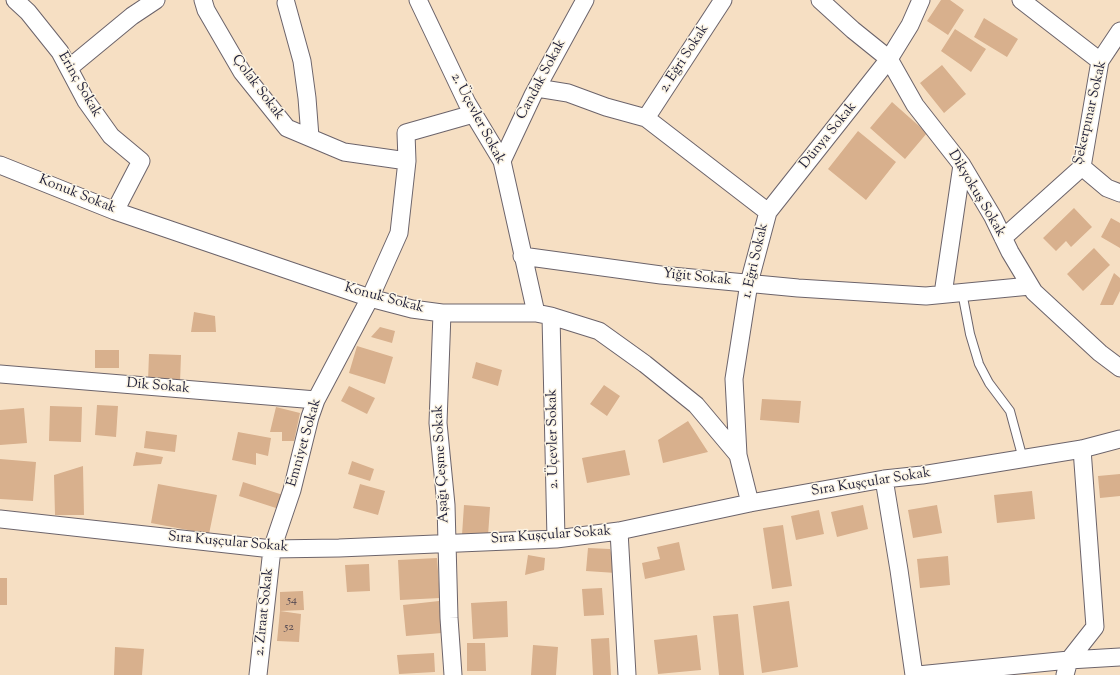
<!DOCTYPE html>
<meta charset="utf-8">
<style>
body{margin:0}
canvas{display:block;background:#f6dfc3}
</style>
<canvas width="1120" height="675"></canvas>
<script>
const context = document.querySelector('canvas').getContext('2d');
context.lineJoin = 'round';
function paint(path, color) {
  context.fillStyle = color;
  context.fill(path, 'evenodd');
}
function trace(path, color, width, dash) {
  context.strokeStyle = color;
  context.lineWidth = width;
  context.lineCap = dash ? 'butt' : 'round';
  context.setLineDash(dash || []);
  context.stroke(path);
}
function drawText(font, color, halo, rows, align = 'center') {
  context.font = font + ' "Sorts Mill Goudy",serif';
  context.lineWidth = 3;
  context.setLineDash([]);
  context.textBaseline = 'middle';
  context.strokeStyle = halo;
  context.fillStyle = color;
  for (const [text, x, y, turn = 0] of rows) {
    context.save();
    context.translate(x, y);
    context.rotate((+turn || 0) * Math.PI / 180);
    context.textAlign = isNaN(turn) ? turn : align;
    if (halo) context.strokeText(text, 0, 0);
    context.fillText(text, 0, 0);
    context.restore();
  }
}
paint(new Path2D(`
 M941 0H950L964 10 948 35 927 21Z
 M984 18 1018 39 1007 57 974 37Z
 M955 29 986 49 971 72 941 51Z
 M942 65 966 94 944 113 920 83Z
 M892 102 927 133 905 159 870 128Z
 M858 131 896 162 866 200 828 169Z
 M1074 208 1092 227 1071 247 1066 241 1056 251 1043 238Z
 M1111 218 1120 223V248L1101 237Z
 M1094 248 1110 265 1083 291 1067 274Z
 M1114 273 1120 278V291L1113 305H1100Z
 M194 312 215 316 216 332H191Z
 M380 327 395 331 392 343 371 337Z
 M357 346 393 357 385 384 349 373Z
 M95 350H119V368H95Z
 M149 354 181 355 180 383 148 381Z
 M476 362 502 370 498 386 472 378Z
 M604 385 620 396 607 416 590 404Z
 M349 386 375 398 367 414 341 401Z
 M762 399 801 401 799 423 760 420Z
 M97 405 118 406 116 437 95 435Z
 M50 406 82 407 81 442 49 441Z
 M276 407 300 413 294 441H282V432H270Z
 M24 408 27 443 0 445V410Z
 M688 421 708 452 663 463 658 440Z
 M146 431 177 435 175 452 144 448Z
 M238 432 271 438 268 456 256 453V465L232 460Z
 M625 450 630 475 587 483 582 458Z
 M136 452 163 457 161 464 133 466Z
 M0 459 36 462 33 501 0 499Z
 M352 461 374 469 370 481 348 474Z
 M83 466 84 515H55L54 475Z
 M1120 474V496L1100 498 1098 476Z
 M243 482 283 495 279 509 239 496Z
 M158 484 217 495 209 534 151 523Z
 M360 484 385 491 378 515 353 508Z
 M1032 491 1035 519 997 523 994 495Z
 M464 505 490 507 488 536 462 535Z
 M863 505 868 529 837 537 831 512Z
 M937 505 942 533 913 538 908 510Z
 M819 510 824 534 796 540 791 516Z
 M783 525 792 586 772 589 763 528Z
 M679 542 685 570 645 579 642 563 660 559 657 547Z
 M588 548 610 549 616 573 586 571Z
 M528 555 545 558 544 570 525 575Z
 M948 556 950 585 920 588 917 559Z
 M437 558 440 598 400 600 398 560Z
 M369 564 370 591 347 592 345 565Z
 M0 578H7V605H0Z
 M602 588 604 615 584 616 582 589Z
 M303 591 304 610 280 611V592Z
 M439 601 442 633 406 636 403 605Z
 M507 601 508 637 473 639 471 603Z
 M789 601 798 667 762 673 753 606Z
 M280 611 301 614 299 642 277 641Z
 M738 614 744 675H719L713 616Z
 M697 635 701 670 658 674 654 640Z
 M609 638 611 675H593L591 639Z
 M467 643H485L486 671H467Z
 M533 645 558 647 556 675H531Z
 M115 647 144 649 142 675H114Z
 M434 653 435 672 399 674 397 655Z`), '#d8b08d');
const lane = new Path2D(`
 M962 292 970 334 979 364 989 383 1010 411 1023 459`);
const street = new Path2D(`
 M15 0 28 12 60 52 86 101 111 136 141 161 115 211
 M203 0 206 10 242 72 287 128 344 152 407 161
 M418 0 467 103 502 161 536 313
 M820 0 853 30 889 59 915 105 962 165 993 217 1010 252 1034 292 1100 353 1120 368
 M1021 0 1100 61
 M286 3 302 61 307 98 310 137
 M69 68 132 16 156 0
 M537 88 568 93 606 107 646 118 768 212
 M646 118 723 0
 M502 161 533 95 585 0
 M0 165 115 211 370 298 412 309 442 313H536L551 316 599 331 645 364 696 405 738 455
 M1082 167 1107 188 1120 193
 M1003 238 1082 167 1100 61 1120 31
 M522 256 661 275 798 288 926 296 1030 286
 M943 294 962 165
 M442 313 438 423 446 505 449 618 453 675
 M551 316 556 539
 M0 374 316 400
 M884 479 899 570 914 675
 M750 503 738 455 734 379 749 283 768 212 889 59 910 25 921 0
 M0 519 272 549 339 548 556 539 619 531 750 503 884 479 922 475 1082 449 1120 439
 M619 531 627 675
 M258 675 272 549 292 490 310 417 316 400 370 298 399 233 407 161 406 133 473 114
 M918 675 1069 660 1120 657
 M1065 675 1069 660 1095 627 1082 449`);
trace(lane, '#6c646b', 10);
trace(street, '#6c646b', 19);
trace(lane, '#fff', 8);
trace(street, '#fff', 17);
drawText('12px', '#504650', null, [
 ["54",292,601],
 ["52",289,628]
]);
drawText('14px', '#22223b', '#fcf5e5', [
 ["2. Eğri Sokak",685,59,-57],
 ["Candak Sokak",542,80,-62],
 ["Erinç Sokak",79,85,60],
 ["Çolak Sokak",257,88,53],
 ["Şekerpınar Sokak",1091,113,-77],
 ["2. Üçevler Sokak",477,119,62],
 ["Dünya Sokak",829,136,-51],
 ["Dikyokuş Sokak",976,194,59],
 ["Konuk Sokak",77,195,22],
 ["1. Eğri Sokak",756,261,-77],
 ["Yiğit Sokak",697,278,6],
 ["Konuk Sokak",384,299,15],
 ["Dik Sokak",158,387,5],
 ["2. Üçevler Sokak",554,439,-91],
 ["Emniyet Sokak",305,443,-74],
 ["Aşağı Çeşme Sokak",442,464,-93],
 ["Sıra Kuşçular Sokak",871,483,-9],
 ["Sıra Kuşçular Sokak",551,536,-4],
 ["Sıra Kuşçular Sokak",228,543,5],
 ["2. Ziraat Sokak",265,612,-84]
]);
</script>
